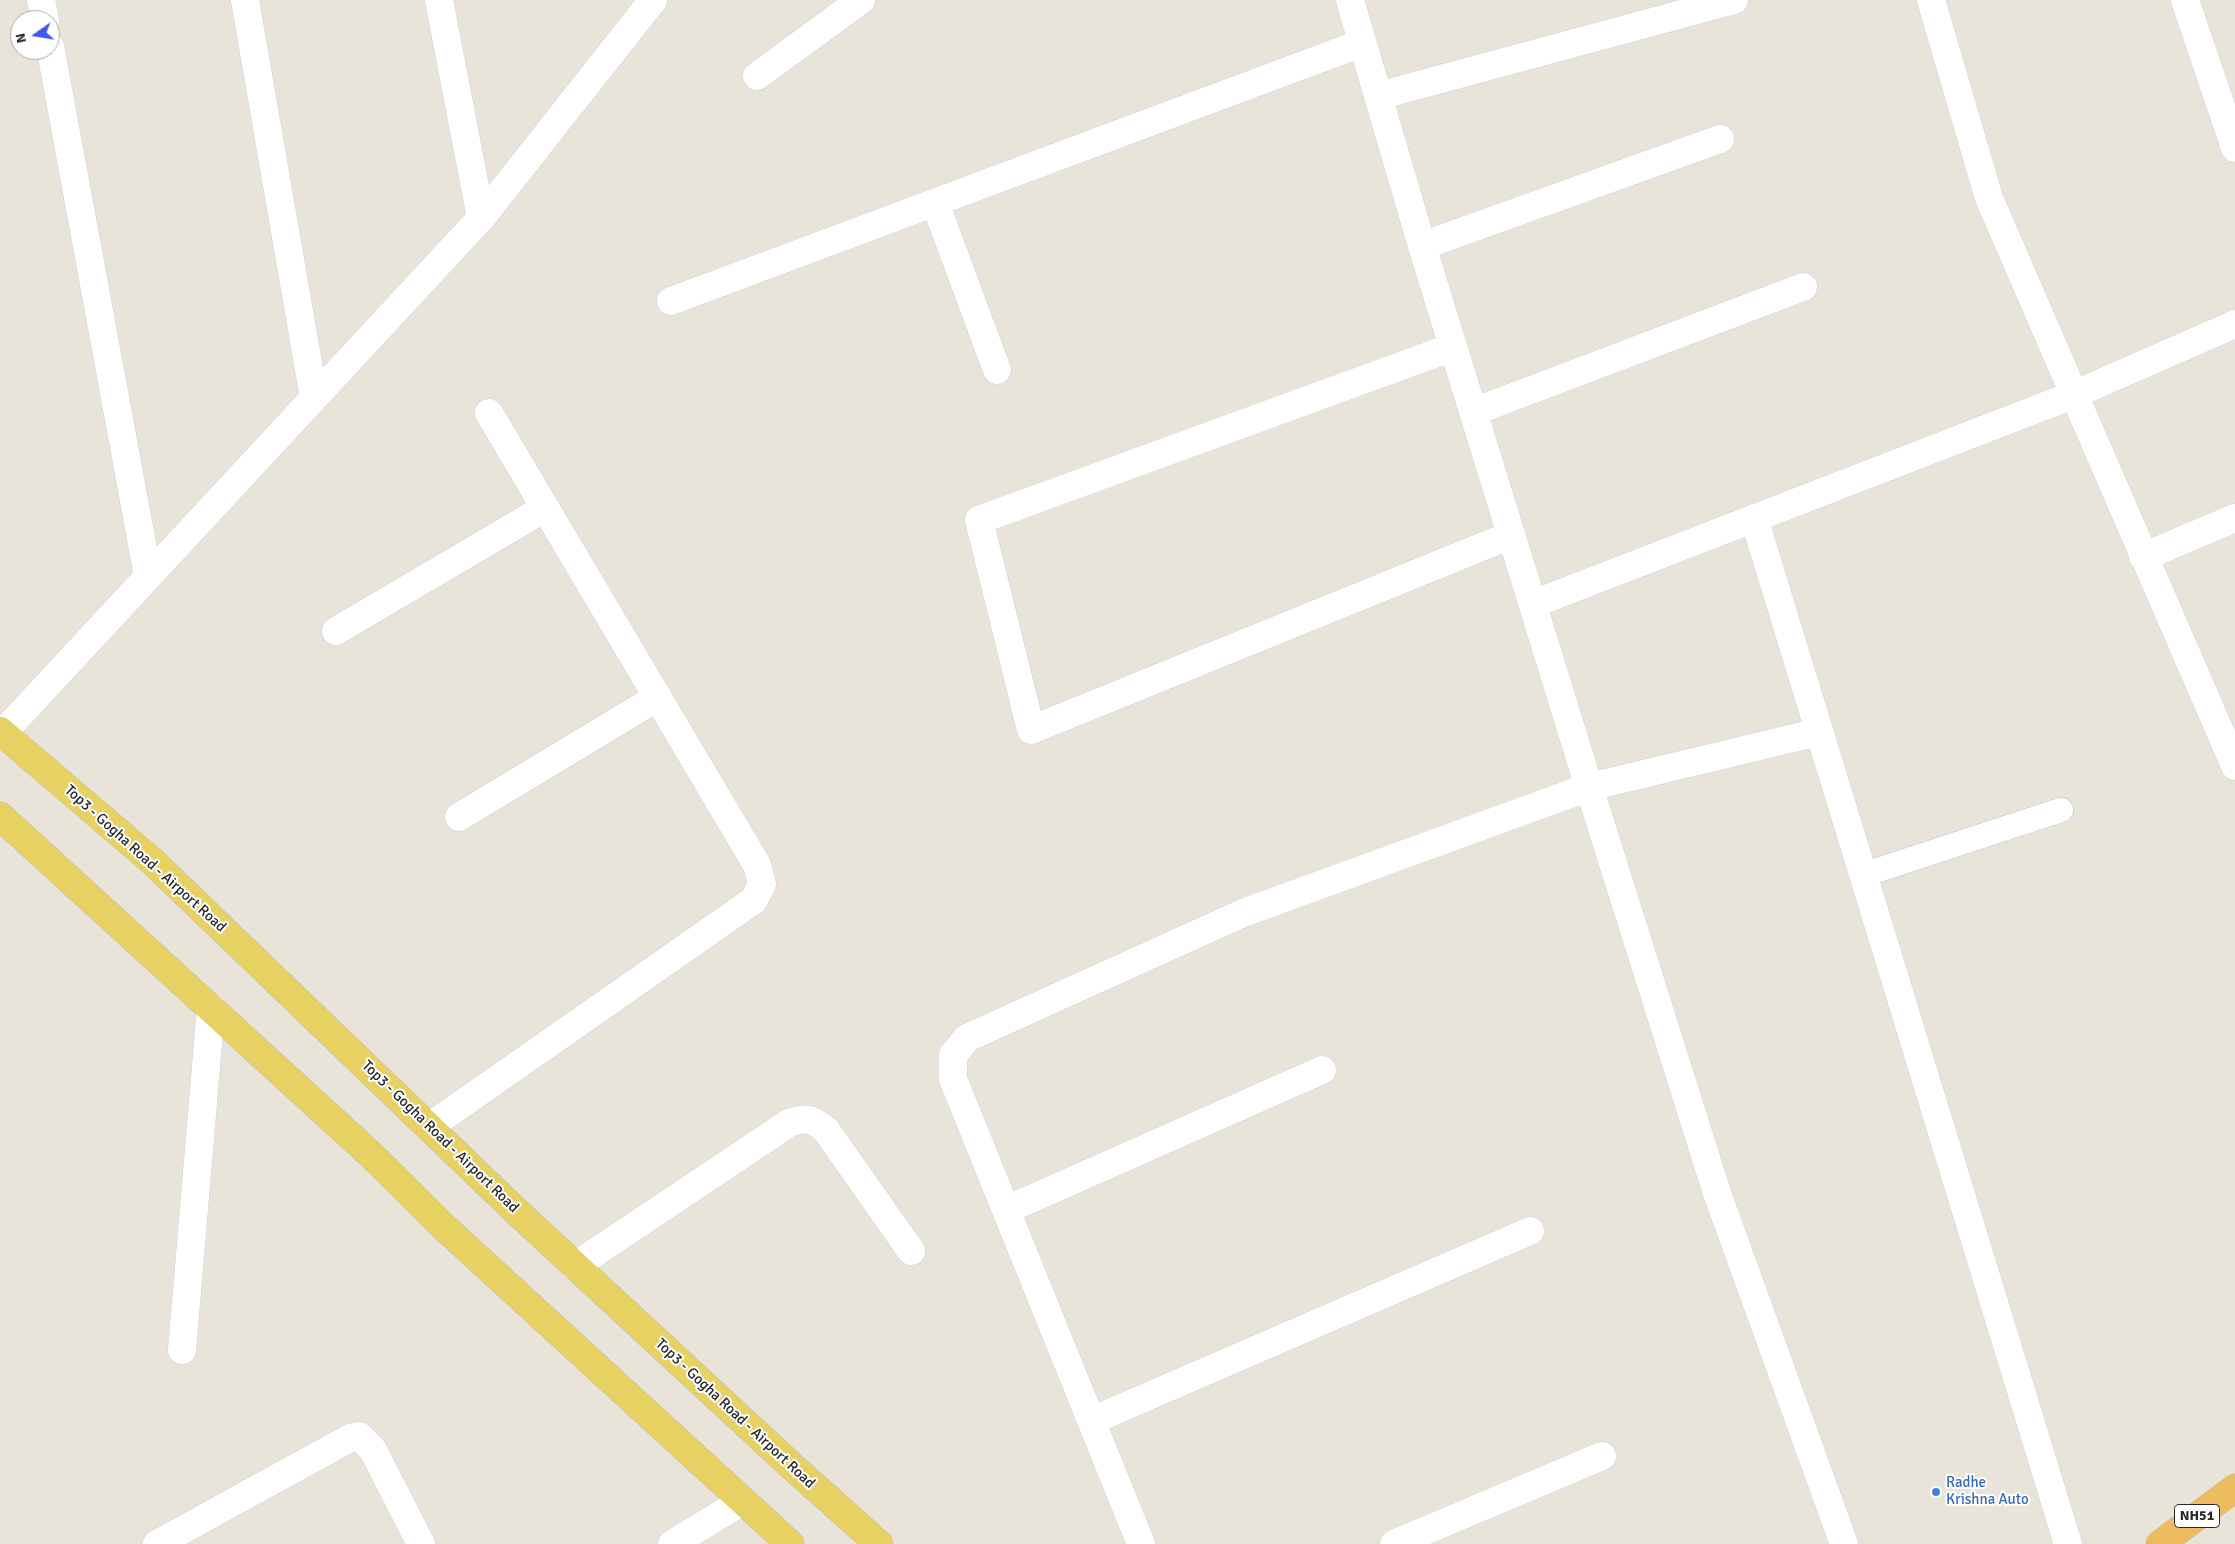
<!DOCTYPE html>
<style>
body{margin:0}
#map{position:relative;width:2235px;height:1544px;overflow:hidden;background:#e9e4da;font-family:Signika,sans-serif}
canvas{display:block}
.north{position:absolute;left:10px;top:10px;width:50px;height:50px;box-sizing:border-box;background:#fff;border:1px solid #a9a9a9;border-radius:50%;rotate:257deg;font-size:14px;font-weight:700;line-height:20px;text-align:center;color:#272727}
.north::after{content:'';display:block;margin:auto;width:18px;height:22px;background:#4356ed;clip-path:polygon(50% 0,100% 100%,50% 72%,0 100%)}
</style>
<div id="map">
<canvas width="2235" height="1544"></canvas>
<div class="north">N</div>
</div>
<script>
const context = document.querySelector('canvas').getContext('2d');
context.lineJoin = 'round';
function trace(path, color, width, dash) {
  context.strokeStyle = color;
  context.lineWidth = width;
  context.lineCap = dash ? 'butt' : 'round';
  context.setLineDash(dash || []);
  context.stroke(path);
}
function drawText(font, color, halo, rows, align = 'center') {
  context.font = font + ' Signika,sans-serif';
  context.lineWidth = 4;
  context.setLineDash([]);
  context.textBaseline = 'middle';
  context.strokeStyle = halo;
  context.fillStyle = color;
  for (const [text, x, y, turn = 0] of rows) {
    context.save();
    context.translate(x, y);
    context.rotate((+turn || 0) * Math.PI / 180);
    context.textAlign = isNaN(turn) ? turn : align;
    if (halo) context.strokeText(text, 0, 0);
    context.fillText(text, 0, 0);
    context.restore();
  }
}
const service = new Path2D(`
 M1863 875 2061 810`);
const minor = new Path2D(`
 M41 0 45 20
 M245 0 314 398
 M439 0 481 218
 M1350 0 1422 246 1589 787 1819 732
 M1931 0 1989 198 2235 766
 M2185 0 2235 148
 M50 46 148 576
 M757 76 861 0
 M1378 96 1734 0
 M935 203 997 370
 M1422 246 1720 139
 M671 301 1362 43
 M1453 347 979 520 1031 730 1511 535
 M1473 412 1803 287
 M1754 518 2068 1544
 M2143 557 2235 518
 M1533 604 2073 395 2235 324
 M336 631 545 508
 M0 736 481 218 653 0
 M459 817 658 697
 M429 1127 754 900 762 884 757 865 489 413
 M1006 1210 1322 1070
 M575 1266 789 1123C807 1117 811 1118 826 1130L911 1251
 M182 1350 211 1008
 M1091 1421 1530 1231
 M157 1544 350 1438 359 1436 373 1450 421 1544
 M672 1544 743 1501
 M1141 1544 953 1079V1055L967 1038 1243 913 1589 787 1717 1193 1844 1544
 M1394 1544 1602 1456`);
const primary = new Path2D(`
 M0 731 152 861 516 1211 796 1470 879 1544
 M0 816 368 1152 445 1228 790 1544`);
const trunk = new Path2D(`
 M2160 1544 2235 1488`);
trace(service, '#cfd1e0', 26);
trace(minor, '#cfd1e0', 29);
trace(primary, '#c3c3c3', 29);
trace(trunk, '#c3c3c3', 29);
trace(service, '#fff', 24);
trace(minor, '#fff', 28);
trace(primary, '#e6d162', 28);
trace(trunk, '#ecbc5e', 28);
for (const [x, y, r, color] of [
 [1936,1492,5,"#3f7fe0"]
]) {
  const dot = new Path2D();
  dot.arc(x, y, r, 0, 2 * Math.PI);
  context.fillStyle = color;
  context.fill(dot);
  trace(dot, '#fff', 2);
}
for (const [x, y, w] of [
 [2197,1516,45]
]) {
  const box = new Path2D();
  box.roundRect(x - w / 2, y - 11.5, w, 23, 4);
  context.fillStyle = '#fff';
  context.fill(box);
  trace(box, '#272727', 1);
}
drawText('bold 14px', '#272727', null, [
 ["NH51",2197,1516]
]);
drawText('15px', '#272727', '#fff', [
 ["Top3 - Gogha Road - Airport Road",145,859,42],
 ["Top3 - Gogha Road - Airport Road",440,1137,44],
 ["Top3 - Gogha Road - Airport Road",735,1414,43]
]);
drawText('15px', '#366cbe', '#fff', [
 ["Radhe",1946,1483],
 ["Krishna Auto",1946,1500]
], 'left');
</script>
